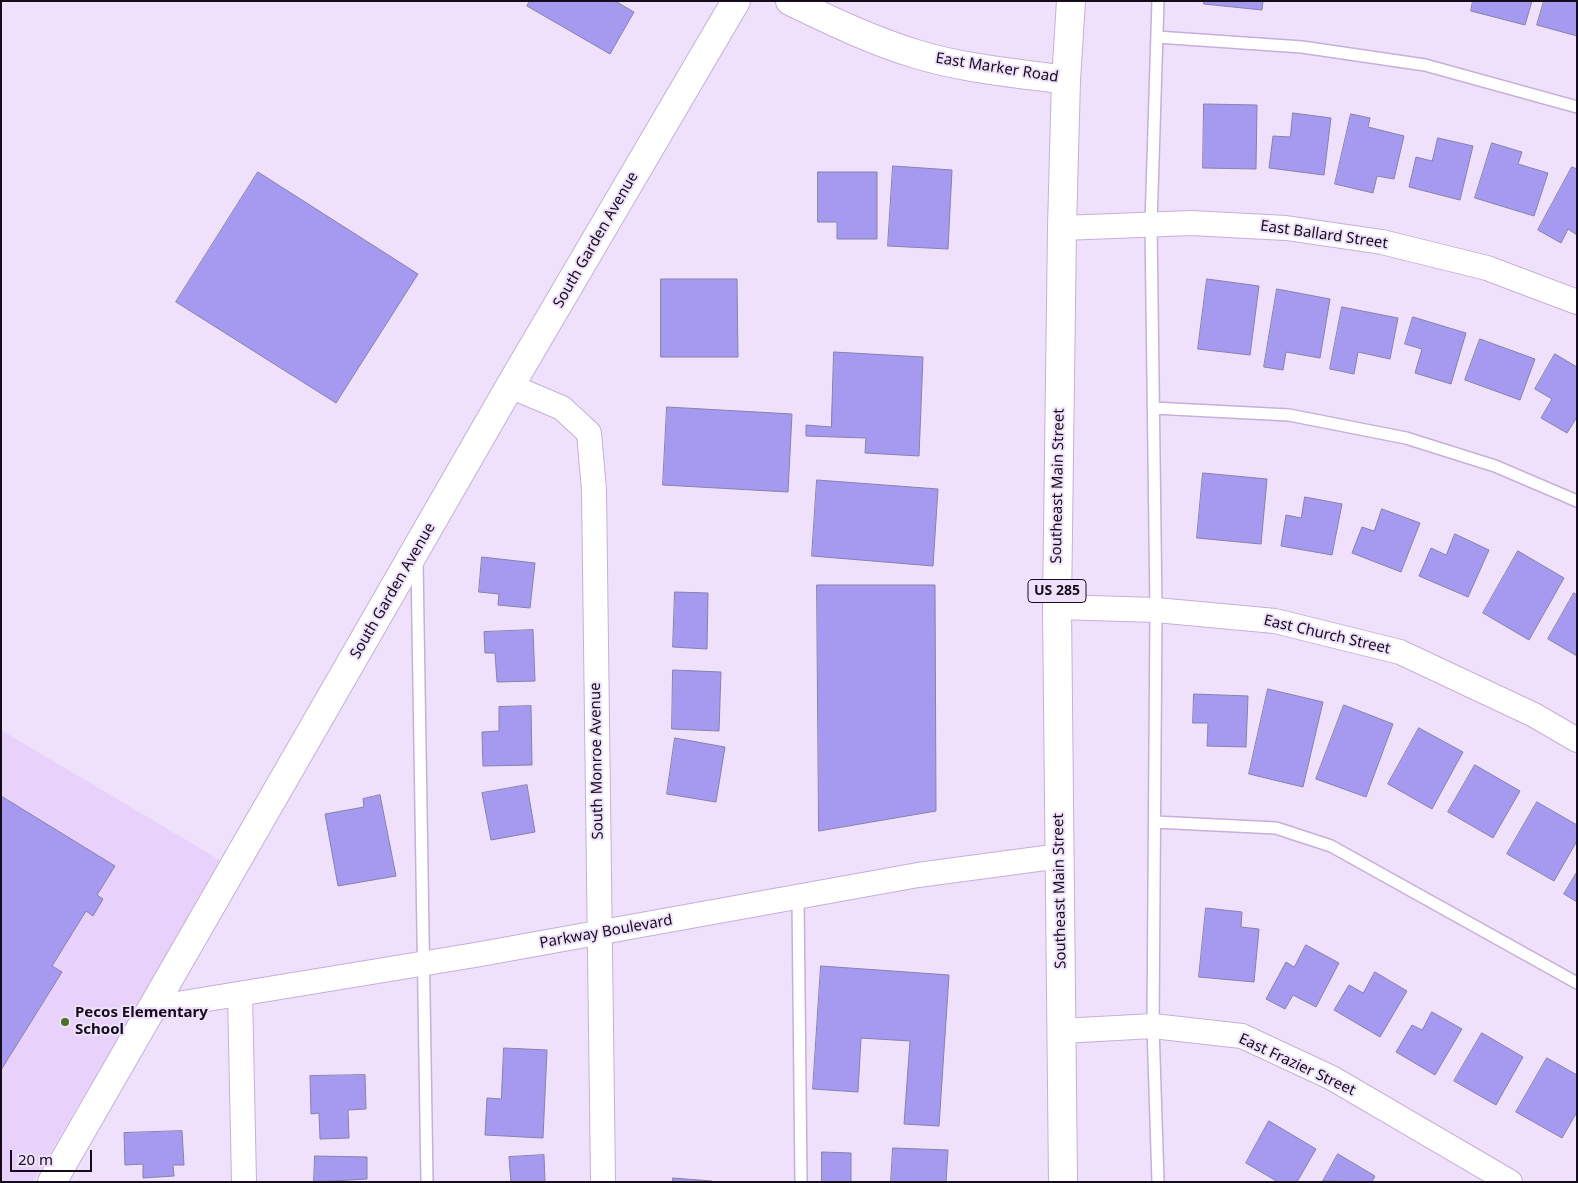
<!DOCTYPE html>
<style>
body{margin:0}
#map{position:relative;width:1578px;height:1183px;overflow:hidden;background:#efe1fb;font-family:"Noto Sans",sans-serif}
canvas{display:block}
.frame{position:absolute;inset:0;border:2px solid #140c1b;pointer-events:none}
.scale{position:absolute;left:10px;top:1150px;width:82px;height:22px;box-sizing:border-box;border:2px solid #140c1b;border-top:0;padding-left:6px;font-size:15px;line-height:18px;white-space:nowrap;color:#140c1b;-webkit-text-stroke:4px #efe1fb;paint-order:stroke}
</style>
<div id="map">
<canvas width="1578" height="1183"></canvas>
<div class="frame"></div>
<div class="scale">20 m</div>
</div>
<script>
const context = document.querySelector('canvas').getContext('2d');
context.lineJoin = 'round';
function paint(path, color) {
  context.fillStyle = color;
  context.fill(path, 'evenodd');
}
function trace(path, color, width, dash) {
  context.strokeStyle = color;
  context.lineWidth = width;
  context.lineCap = dash ? 'butt' : 'round';
  context.setLineDash(dash || []);
  context.stroke(path);
}
function drawText(font, color, halo, rows, align = 'center') {
  context.font = font + ' "Noto Sans",sans-serif';
  context.lineWidth = 4;
  context.setLineDash([]);
  context.textBaseline = 'middle';
  context.strokeStyle = halo;
  context.fillStyle = color;
  for (const [text, x, y, turn = 0] of rows) {
    context.save();
    context.translate(x, y);
    context.rotate((+turn || 0) * Math.PI / 180);
    context.textAlign = isNaN(turn) ? turn : align;
    if (halo) context.strokeText(text, 0, 0);
    context.fillText(text, 0, 0);
    context.restore();
  }
}
paint(new Path2D(`
 M1 730 223 862 33 1182H1Z`), '#e8d2fb');
const building = new Path2D(`
 M530 1H615L634 12 610 54 527 6Z
 M1204 1H1263L1262 10 1204 4Z
 M1473 1H1532L1525 25 1471 11Z
 M1544 1H1577V36L1537 25Z
 M1204 104 1257 105 1256 169 1203 168Z
 M1293 113 1331 118 1324 175 1269 168 1273 136 1290 137Z
 M1351 114 1370 118 1368 127 1404 136 1394 179 1377 176 1373 193 1335 184Z
 M1438 138 1473 146 1460 200 1409 187 1416 157 1432 161Z
 M1492 143 1522 152 1518 164 1548 173 1534 216 1475 198Z
 M893 166 952 170 948 249 888 246Z
 M1572 167 1577 169V235L1568 229 1561 243 1538 230Z
 M258 172 418 274 336 403 176 302Z
 M818 172H877V239H837V222H818Z
 M661 279H737L738 357H661Z
 M1207 279 1259 286 1250 355 1198 349Z
 M1277 289 1330 299 1320 358 1286 352 1283 370 1264 367Z
 M1342 307 1398 318 1390 359 1358 352 1354 374 1330 369Z
 M1413 317 1466 333 1451 384 1415 373 1422 349 1405 344Z
 M1480 339 1535 359 1520 400 1465 380Z
 M834 352 923 357 919 456 865 453 866 438 806 436V425L831 427Z
 M1555 354 1577 367V417L1567 433 1541 418 1552 399 1535 389Z
 M667 407 792 414 788 492 663 485Z
 M1203 473 1267 479 1261 544 1197 538Z
 M817 480 938 489 933 566 812 556Z
 M1305 497 1342 504 1332 555 1281 546 1286 515 1301 518Z
 M1382 509 1420 523 1401 572 1352 553 1362 527 1374 531Z
 M1455 534 1489 550 1468 597 1419 576 1431 548 1446 555Z
 M1518 551 1564 578 1529 640 1483 613Z
 M482 557 535 563 530 608 498 605 499 594 479 592Z
 M817 585H935L936 811 819 831Z
 M675 592 708 593 707 649 673 647Z
 M1574 593 1577 595V656L1548 639Z
 M533 630 535 681 497 682 495 653H485L484 632Z
 M673 670 721 672 719 731 672 729Z
 M1268 689 1323 702 1303 787 1249 774Z
 M1194 694 1248 696 1246 747 1207 746 1208 723H1193Z
 M1344 705 1393 724 1366 797 1316 779Z
 M531 706 532 765 483 766 482 732 499 731V707Z
 M1419 728 1463 752 1432 809 1388 784Z
 M675 738 725 747 716 802 667 794Z
 M1475 765 1520 791 1493 838 1448 812Z
 M527 785 535 832 491 840 482 793Z
 M380 795 396 876 338 886 325 814 364 807 363 799Z
 M1 796 115 866 97 895 103 899 93 916 86 911 52 966 62 972 1 1070Z
 M1537 802 1577 825V841L1554 881 1507 854Z
 M1577 872V902L1564 894Z
 M1206 908 1242 912 1241 927 1259 929 1254 982 1199 977Z
 M1306 945 1339 963 1316 1007 1293 995 1285 1009 1266 999 1286 962 1294 967Z
 M821 966 949 975 939 1126 904 1124 910 1041 861 1038 858 1092 813 1089Z
 M1375 972 1407 991 1380 1037 1334 1010 1349 985 1363 993Z
 M1432 1012 1462 1029 1435 1075 1396 1052 1412 1025 1422 1030Z
 M1482 1033 1523 1057 1496 1105 1454 1081Z
 M504 1048 547 1050 543 1138 485 1135 487 1098 501 1099Z
 M1547 1058 1577 1075V1112L1562 1138 1516 1112Z
 M365 1075 366 1109 348 1110 349 1138 320 1139 319 1113 311 1114 310 1076Z
 M1269 1121 1316 1149 1297 1182H1278L1246 1163Z
 M182 1131 184 1165H173L174 1176 143 1178V1164L125 1165 124 1133Z
 M893 1148 948 1150 946 1182H891Z
 M822 1152 851 1153V1182H822Z
 M1338 1154 1375 1176 1372 1182 1323 1181Z
 M544 1155 545 1182H511L509 1157Z
 M315 1156 367 1157V1179L314 1182Z
 M673 1178 712 1181V1182H673Z`);
paint(building, '#a69af0');
trace(building, '#8681ac', 1);
const lane = new Path2D(`
 M1157 37 1302 47 1425 65 1577 107
 M1153 408 1289 415 1406 438 1495 466 1577 501
 M417 561 427 1182
 M1155 822 1276 828 1331 846 1577 983
 M798 897 801 1182
 M1158 1182 1153 1026 1156 610 1151 224 1158 1`);
const street = new Path2D(`
 M1062 228 1191 223 1286 228 1382 242 1487 268 1577 302
 M510 386 562 408 589 433 594 490 603 1182
 M1057 607 1156 610 1275 621 1400 652 1534 715 1577 740
 M240 994 244 1182
 M153 1008 475 955 918 875 1060 856
 M1062 1031 1153 1026 1242 1036 1332 1078 1510 1182`);
const secondary = new Path2D(`
 M790 1C831 21 873 41 916 54 965 69 1016 73 1066 80
 M52 1182 510 386 736 1`);
const primary = new Path2D(`
 M1063 1182 1057 607 1062 228 1066 80 1071 1`);
trace(lane, '#c6afda', 14);
trace(street, '#c6afda', 26);
trace(secondary, '#c6afda', 30);
trace(primary, '#c6afda', 30);
trace(lane, '#fff', 11);
trace(street, '#fff', 24);
trace(secondary, '#fff', 28);
trace(primary, '#fff', 28);
for (const [x, y, r, color] of [
 [65,1022,5,"#4e6e24"]
]) {
  const dot = new Path2D();
  dot.arc(x, y, r, 0, 2 * Math.PI);
  context.fillStyle = color;
  context.fill(dot);
  trace(dot, '#efe1fb', 2);
}
for (const [x, y, w] of [
 [1057,591,58]
]) {
  const box = new Path2D();
  box.roundRect(x - w / 2, y - 11.5, w, 23, 4);
  context.fillStyle = '#efe1fb';
  context.fill(box);
  trace(box, '#140c1b', 1);
}
drawText('bold 14px', '#140c1b', null, [
 ["US 285",1057,591]
]);
drawText('15px', '#140c1b', '#efe1fb', [
 ["East Marker Road",997,68,9],
 ["East Ballard Street",1324,235,8],
 ["South Garden Avenue",596,240,-60],
 ["Southeast Main Street",1058,486,-89],
 ["South Garden Avenue",393,591,-60],
 ["East Church Street",1327,635,13],
 ["South Monroe Avenue",597,761,-91],
 ["Southeast Main Street",1060,891,-91],
 ["Parkway Boulevard",606,932,-10],
 ["East Frazier Street",1297,1065,25]
]);
drawText('bold 15px', '#140c1b', '#efe1fb', [
 ["Pecos Elementary",75,1013],
 ["School",75,1030]
], 'left');
</script>
